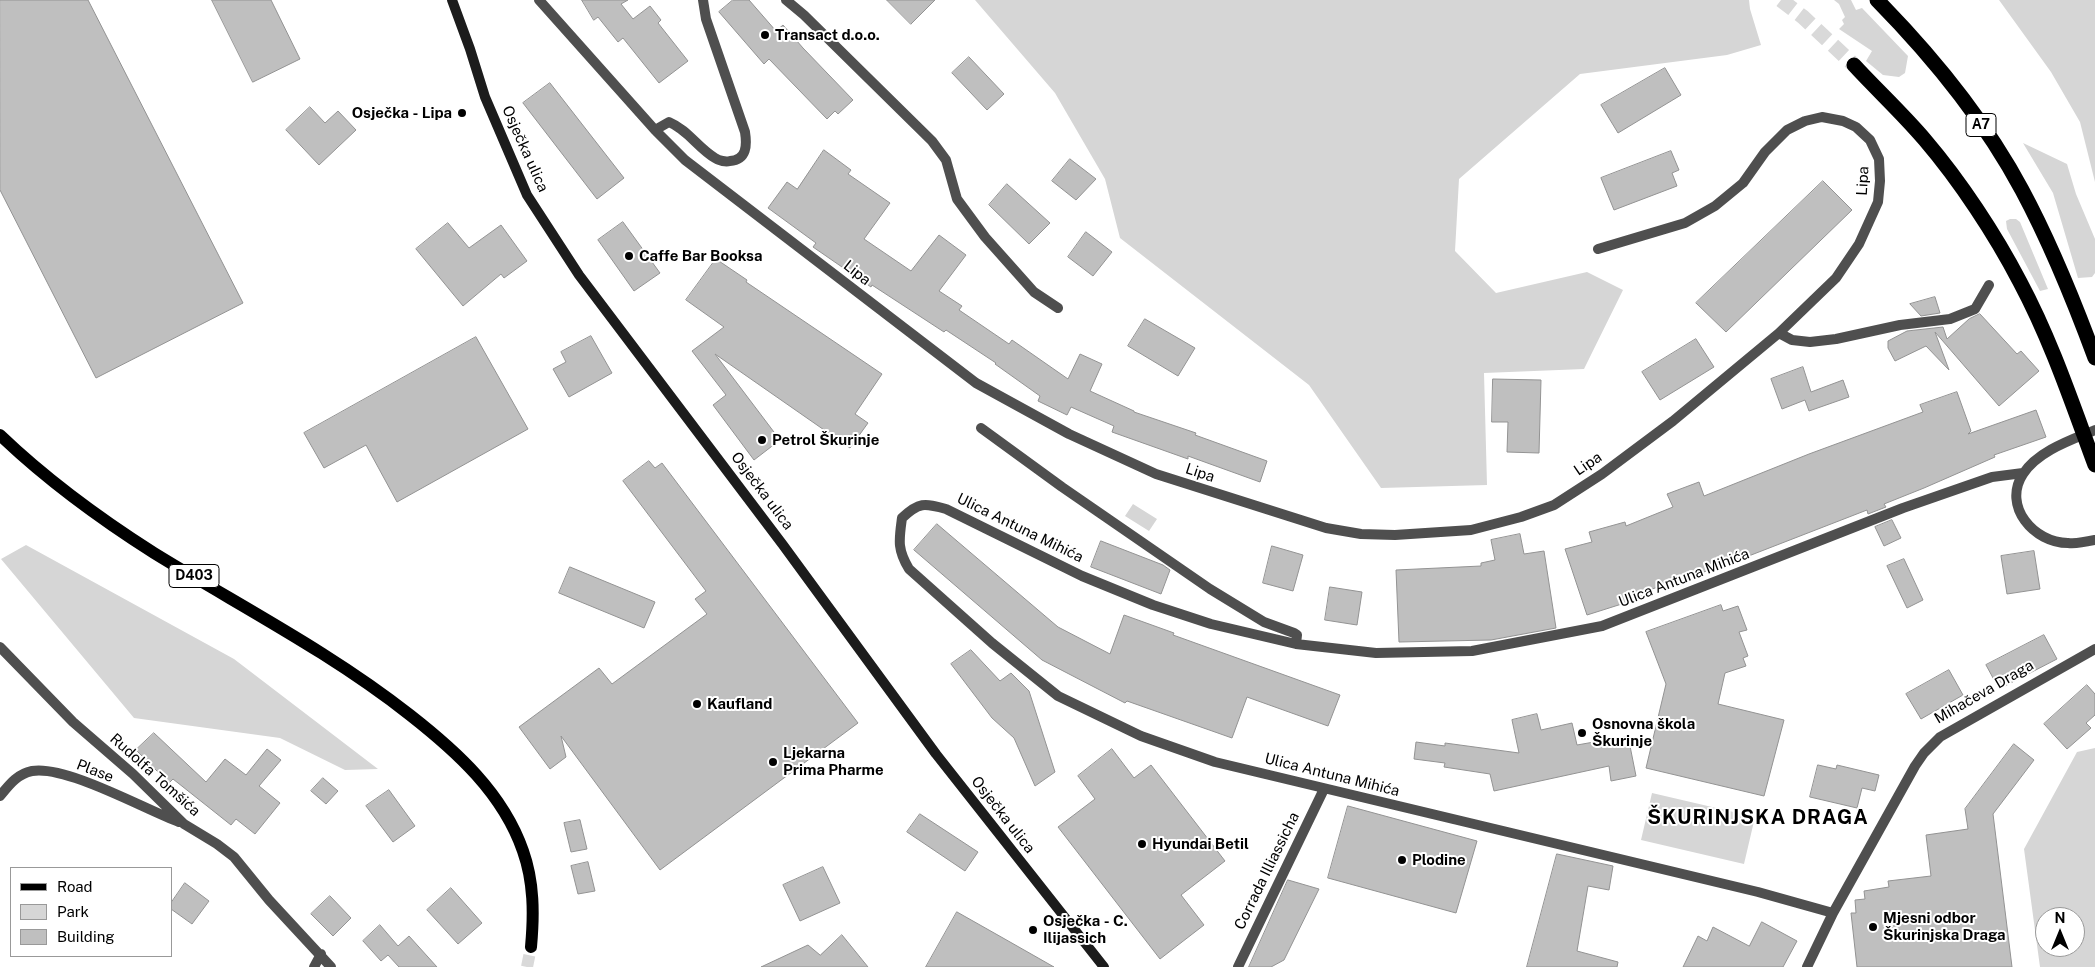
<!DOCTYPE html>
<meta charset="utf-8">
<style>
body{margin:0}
#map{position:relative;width:2095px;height:967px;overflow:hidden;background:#fff;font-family:"Public Sans",sans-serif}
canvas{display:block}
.legend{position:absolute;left:10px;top:867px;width:162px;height:90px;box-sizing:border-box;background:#fff;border:1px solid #999;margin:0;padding:6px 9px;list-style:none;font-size:15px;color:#000}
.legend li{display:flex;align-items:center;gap:10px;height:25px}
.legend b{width:25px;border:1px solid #999}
.north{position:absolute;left:2035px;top:907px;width:50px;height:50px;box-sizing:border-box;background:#fff;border:1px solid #999;border-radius:50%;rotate:0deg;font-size:14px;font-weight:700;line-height:20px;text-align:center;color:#000}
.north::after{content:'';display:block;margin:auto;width:18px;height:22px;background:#000;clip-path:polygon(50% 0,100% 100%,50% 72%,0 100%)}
</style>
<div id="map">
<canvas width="2095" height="967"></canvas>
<ul class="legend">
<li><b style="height:6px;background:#000"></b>Road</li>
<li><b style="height:14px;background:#d6d6d6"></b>Park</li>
<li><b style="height:14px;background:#bfbfbf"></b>Building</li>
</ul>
<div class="north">N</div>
</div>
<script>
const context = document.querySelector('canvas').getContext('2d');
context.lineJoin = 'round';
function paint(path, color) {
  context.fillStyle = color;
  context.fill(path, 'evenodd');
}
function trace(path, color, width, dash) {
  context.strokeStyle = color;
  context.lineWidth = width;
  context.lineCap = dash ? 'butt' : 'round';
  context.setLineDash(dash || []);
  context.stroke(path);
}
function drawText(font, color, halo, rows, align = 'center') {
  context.font = font + ' "Public Sans",sans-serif';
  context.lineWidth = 4;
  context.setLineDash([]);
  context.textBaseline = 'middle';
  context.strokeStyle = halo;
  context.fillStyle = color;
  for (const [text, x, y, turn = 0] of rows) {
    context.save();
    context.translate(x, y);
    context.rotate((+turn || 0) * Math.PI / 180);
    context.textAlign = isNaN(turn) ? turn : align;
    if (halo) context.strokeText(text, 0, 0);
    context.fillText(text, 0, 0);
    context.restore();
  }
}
paint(new Path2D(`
 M975 0H1749L1750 9 1761 45 1727 55 1580 74 1459 179 1455 251 1496 293 1587 272 1623 290 1584 369 1484 373 1487 485 1381 488 1309 385 1120 238 1105 179 1055 93Z
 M1834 0H1851L1856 10 1862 8 1908 56 1905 73 1899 77 1883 75 1866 61 1872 51 1839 29 1844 24 1842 20 1845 17 1839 4Z
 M1999 0H2095V182L2080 122 2051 72Z
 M2023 143 2067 164 2076 194 2095 239V273L2092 277 2078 278 2053 193Z
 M2010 219H2016L2020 222 2048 289 2040 291 2007 229 2006 221Z
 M1133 504 1157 519 1149 531 1125 516Z
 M26 545 234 659 378 769 345 770 280 738 134 718 1 559Z
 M2095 748V967H2040L2024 849 2077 752ZM2045 917H2075V947H2045Z
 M1652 793 1755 817 1744 864 1641 840Z`), '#d6d6d6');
const building = new Path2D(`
 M0 0H88L243 303 96 378 0 190Z
 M212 0H271L300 59 253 82Z
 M582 0H628L621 4 633 19 650 6 661 20 658 23 688 61 659 83 623 38 618 42 598 17 594 20Z
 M733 0H749L776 31 783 25 803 48 853 100 838 114 835 111 827 119 769 59 764 64 719 12Z
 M887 0H935L911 24Z
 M969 57 1004 94 987 110 952 73Z
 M1665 68 1681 95 1618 133 1601 105Z
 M550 83 624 178 597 199 523 103Z
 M310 107 325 123 338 111 356 130 319 165 286 130Z
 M824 150 851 170 848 174 890 203 864 239 911 271 939 235 966 255 939 291 962 306 959 310 1009 344 1012 340 1068 379 1080 354 1102 364 1090 391 1134 411V412L1196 433 1195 435 1267 461 1260 482 1188 456V459L1112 432 1114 426 1071 407 1067 415 1038 401 1040 396 995 364 996 363 946 330 944 332 872 285 871 287 813 247 816 243 768 208 787 182 797 189Z
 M1671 151 1679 170 1672 173 1677 186 1614 210 1601 178Z
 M1070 159 1096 179 1076 200 1052 181Z
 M1823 181 1852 210 1726 332 1696 303Z
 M1007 184 1050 223 1029 244 989 205Z
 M623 222 660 273 634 291 598 240Z
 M448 223 469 248 501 225 527 261 504 278 501 274 463 306 416 249Z
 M1086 232 1112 252 1093 276 1068 257Z
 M716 259 747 280 746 282 882 374 855 414 868 423 850 448 715 354 780 440 754 460 713 405 726 395 692 351 724 327 686 300Z
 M1935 297 1940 313 1921 316 1910 304Z
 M1980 314 2017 354 2021 351 2039 371 1999 406 1935 332 1949 370 1926 346 1895 361 1888 348V341L1907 331 1943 327 1947 339 1969 319Z
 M1145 319 1195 348 1178 376 1128 346Z
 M591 336 612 373 569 397 553 369 566 362 561 352Z
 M476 337 528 429 397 502 366 445 324 468 304 433Z
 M1696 339 1714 367 1660 400 1642 372Z
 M1803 367 1811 392 1843 380 1849 397 1809 411 1805 400 1782 409 1771 379Z
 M1493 379 1541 380 1539 453 1507 452 1508 422H1492Z
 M1957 392 1971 431 1968 434 2036 410 2046 437 1994 455 1995 457 1924 488 1884 504 1886 507 1868 514 1867 510 1728 564 1646 591 1647 596 1587 615 1565 549 1592 542 1589 532 1625 522 1626 526 1673 507 1667 494 1699 482 1704 496 1809 454 1923 412 1920 405Z
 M649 461 655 468 662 463 858 723 660 870 561 736 566 757 550 769 519 727 599 668 612 684 707 614 695 599 706 591 623 481Z
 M1892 520 1901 538 1884 546 1875 527Z
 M937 524 1058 627 1110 654 1124 615 1174 633 1173 635 1340 695 1328 726 1247 697 1232 738 1127 701 1125 703 1042 660 914 550Z
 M1520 534 1524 554 1544 551 1556 628 1491 640 1399 642 1396 570 1481 566V563L1495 560 1491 540Z
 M1101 541 1163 565 1170 570 1161 594 1091 567Z
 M1272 546 1303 555 1293 591 1263 583Z
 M2034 551 2040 589 2007 594 2001 556Z
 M1904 559 1923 600 1907 608 1887 566Z
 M570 567 655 602 644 628 559 593Z
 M1330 587 1362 592 1357 625 1325 620Z
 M1721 605 1723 611 1738 606 1747 630 1739 632 1748 656 1743 658 1746 666 1725 673 1718 704 1784 720 1764 796 1646 768 1666 684 1646 632Z
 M2044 635 2057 659 1999 689 1986 665Z
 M971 650 1000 681 1011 673 1029 691 1055 772 1035 786 1014 738 992 718 951 664Z
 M1949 670 1963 695 1921 719 1906 694Z
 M2087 685 2095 694V715L2086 723 2091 728 2067 749 2044 724Z
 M1537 714 1541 730 1572 723 1577 745 1628 736 1636 776 1611 781 1609 766 1494 791 1490 774 1444 767 1445 763 1414 759 1416 742 1445 746V743L1519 753 1512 720Z
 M154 733 206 782 225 759 246 775 267 749 281 760 259 786 280 803 255 834 236 819 231 825 173 779 169 783 136 750Z
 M2014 744 2034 760 1993 814 2012 967H1857L1851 913H1856L1855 900 1865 899 1864 891 1889 887 1888 881 1931 876 1926 835 1968 829 1965 809Z
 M1112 749 1134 778 1151 765 1225 861 1181 895 1204 925 1160 959 1058 827 1095 799 1078 776Z
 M1818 765 1836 769 1837 765 1879 775 1875 791 1862 788 1857 808 1810 797Z
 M323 778 338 791 326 804 311 791Z
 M389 790 415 826 393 842 366 806Z
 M1348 806 1477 841 1456 913 1328 878Z
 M920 814 978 852 965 871 907 832Z
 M580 820 587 849 571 852 564 823Z
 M1557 854 1613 866 1609 890 1588 886 1577 951 1618 962 1617 967H1527Z
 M588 862 595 891 578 894 571 866Z
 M823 867 840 903 800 921 783 885Z
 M1288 880 1319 889 1284 960 1271 967H1249Z
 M185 883 209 901 192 924 171 909V903Z
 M451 888 482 923 458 944 427 910Z
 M330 896 351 918 333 936 311 914Z
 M957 912 1003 938 1054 967H926Z
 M1762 922 1797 941 1783 967H1683L1698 936 1707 941 1713 927 1749 946Z
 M380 925 398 946 409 936 437 967H399L388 955 381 961 363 941Z
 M842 935 868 967H761L808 945 820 955Z`);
paint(building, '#bfbfbf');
trace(building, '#939393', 1);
trace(new Path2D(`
 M527 967 531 947`), '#d9d9d9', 12, [12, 6]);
trace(new Path2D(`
 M1781 0 1803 17 1854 65`), '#d9d9d9', 15, [15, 8]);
trace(new Path2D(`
 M539 0 655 130 685 160 976 383 1069 434 1156 474 1326 528 1361 534 1395 535 1471 530 1521 517 1554 505 1602 474 1673 421 1779 333 1836 278 1859 244 1878 202 1880 181 1879 159 1870 140 1856 127 1843 121 1822 117 1805 121 1787 130 1765 152 1743 183 1715 206 1685 223 1598 249
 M786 0 804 15 932 141 946 160 957 199 985 237 1034 292 1058 308
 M655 130 669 122C688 130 698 148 715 158 719 161 726 162 730 161 747 160 747 145 745 132L706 19 703 0
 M1779 333 1792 340 1810 342 1836 339 1900 325 1950 319 1975 309 1989 285
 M981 428 1062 487 1210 589 1264 622 1294 633 1297 635 1296 644
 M2095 430C2071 440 2038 451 2023 474 2002 506 2034 543 2068 543 2077 544 2086 542 2095 540
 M0 647 73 722 133 774 184 824 217 844 234 857 269 900 331 967
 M0 796C9 785 17 774 32 771 66 765 144 809 179 822
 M1833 913 1758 892 1215 762 1141 736 1058 696 992 643 909 569C897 549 899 540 902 518 919 502 924 503 946 509L1082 576 1153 605 1211 624 1296 644 1376 653 1472 651 1602 626 1903 508 1992 477 2023 473
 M314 967 321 954
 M1238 967 1324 789
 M1807 967 1833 913 1915 766 1924 753 1940 737 2095 649`), '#4f4f4f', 10);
trace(new Path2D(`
 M452 0 470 49 485 97 527 195 579 275 783 545 936 754 1104 967`), '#1c1c1c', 10);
trace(new Path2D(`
 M0 435C47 480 99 518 154 553 240 606 330 652 410 715 456 751 503 793 523 851 534 882 534 914 531 947`), '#000', 12);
trace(new Path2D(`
 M1877 0C1933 57 1984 119 2022 190 2051 244 2074 301 2095 358
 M1854 65C1877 90 1903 114 1925 140 1960 181 1995 234 2020 282 2051 340 2072 403 2095 465`), '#000', 15);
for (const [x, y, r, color] of [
 [765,35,5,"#000"],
 [462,113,5,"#000"],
 [629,256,5,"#000"],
 [762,440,5,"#000"],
 [697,704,5,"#000"],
 [1582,733,5,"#000"],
 [773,762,5,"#000"],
 [1142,844,5,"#000"],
 [1402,860,5,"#000"],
 [1873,927,5,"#000"],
 [1033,930,5,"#000"]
]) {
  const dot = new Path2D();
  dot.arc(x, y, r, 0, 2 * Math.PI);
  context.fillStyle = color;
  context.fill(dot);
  trace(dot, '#fff', 2);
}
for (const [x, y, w] of [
 [1981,125,30],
 [194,576,50]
]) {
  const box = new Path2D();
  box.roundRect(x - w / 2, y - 11.5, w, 23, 4);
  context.fillStyle = '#fff';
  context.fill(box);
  trace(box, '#000', 1);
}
drawText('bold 14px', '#000', null, [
 ["A7",1981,125],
 ["D403",194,576]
]);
drawText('bold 15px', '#000', '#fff', [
 ["Transact d.o.o.",775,35],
 ["Osječka - Lipa",452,113,"right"],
 ["Caffe Bar Booksa",639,256],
 ["Petrol Škurinje",772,440],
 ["Kaufland",707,704],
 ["Osnovna škola",1592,724],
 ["Škurinje",1592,741],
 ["Ljekarna",783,753],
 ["Prima Pharme",783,770],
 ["Hyundai Betil",1152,844],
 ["Plodine",1412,860],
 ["Mjesni odbor",1883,918],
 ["Škurinjska Draga",1883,935],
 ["Osječka - C.",1043,921],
 ["Ilijassich",1043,938]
], 'left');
drawText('15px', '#000', '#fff', [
 ["Osječka ulica",525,149,66],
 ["Lipa",1863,181,-87],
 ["Lipa",857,273,38],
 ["Lipa",1588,464,-34],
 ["Lipa",1200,473,18],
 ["Osječka ulica",762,491,53],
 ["Ulica Antuna Mihića",1020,528,26],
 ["Ulica Antuna Mihića",1684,578,-21],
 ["Mihačeva Draga",1984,692,-30],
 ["Plase",95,771,21],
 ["Rudolfa Tomšića",155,775,42],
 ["Ulica Antuna Mihića",1332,775,14],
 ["Osječka ulica",1003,815,52],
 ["Corrada Illiassicha",1267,871,-64]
]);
context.letterSpacing = '1px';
drawText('bold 20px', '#000', '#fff', [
 ["ŠKURINJSKA DRAGA",1758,818]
]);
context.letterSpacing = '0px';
</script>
